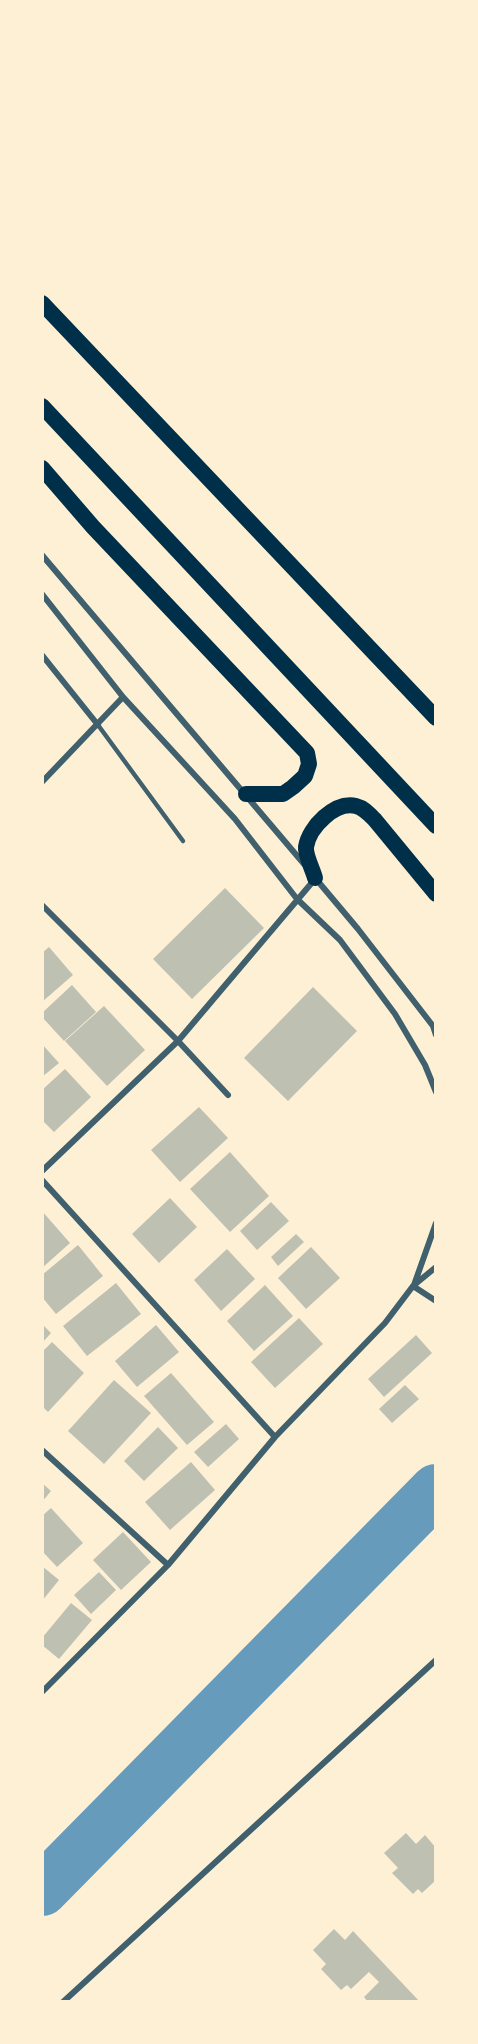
<!DOCTYPE html>
<style>
body{margin:0}
#map{position:relative;width:478px;height:2044px;overflow:hidden;background:#fdf0d5;font-family:Quicksand,sans-serif}
canvas{display:block}
.frame{position:absolute;inset:0;border:44px solid #fdf0d5;pointer-events:none}
</style>
<div id="map">
<canvas width="478" height="2044"></canvas>
<div class="frame"></div>
</div>
<script>
const context = document.querySelector('canvas').getContext('2d');
context.lineJoin = 'round';
function trace(path, color, width, dash) {
  context.strokeStyle = color;
  context.lineWidth = width;
  context.lineCap = dash ? 'butt' : 'round';
  context.setLineDash(dash || []);
  context.stroke(path);
}
function paint(path, color) {
  context.fillStyle = color;
  context.fill(path, 'evenodd');
}
trace(new Path2D(`
 M42 1890 436 1490`), '#669bbc', 52);
paint(new Path2D(`
 M225 888 264 928 192 999 153 959Z
 M49 947 73 975 42 1002V953Z
 M72 985 96 1012 64 1041 42 1017V1013Z
 M313 987 357 1031 288 1101 244 1058Z
 M104 1006 145 1050 107 1086 65 1041Z
 M42 1044 59 1063 42 1077Z
 M65 1069 91 1097 54 1132 42 1120V1090Z
 M199 1107 228 1138 180 1182 151 1150Z
 M230 1152 269 1196 230 1232 190 1189Z
 M170 1198 197 1227 159 1263 132 1234Z
 M271 1202 289 1221 257 1250 240 1231Z
 M42 1211 70 1243 42 1268Z
 M296 1234 304 1242 278 1266 271 1257Z
 M78 1245 103 1276 56 1314 42 1297V1275Z
 M311 1247 340 1278 306 1309 278 1278Z
 M227 1249 255 1279 221 1311 194 1280Z
 M116 1283 141 1314 87 1356 63 1326Z
 M265 1285 293 1316 254 1351 227 1321Z
 M299 1318 323 1344 275 1388 251 1362Z
 M42 1324 51 1333 42 1343Z
 M156 1325 179 1352 137 1387 115 1361Z
 M416 1335 432 1353 384 1397 368 1379Z
 M52 1342 84 1373 48 1412 42 1406V1352Z
 M171 1373 214 1422 187 1445 144 1396Z
 M114 1380 151 1413 104 1464 68 1431Z
 M405 1385 419 1399 392 1423 379 1409Z
 M226 1424 239 1439 208 1467 194 1452Z
 M158 1427 178 1448 144 1481 124 1461Z
 M191 1462 215 1490 170 1530 145 1502Z
 M42 1483 51 1491 42 1502Z
 M51 1508 83 1543 57 1567 42 1551V1516Z
 M123 1532 151 1562 121 1590 93 1560Z
 M42 1566 59 1580 42 1601Z
 M99 1572 116 1590 91 1614 74 1595Z
 M71 1603 92 1620 59 1659 42 1645V1638Z
 M406 1833 416 1844 425 1835 436 1848V1880L422 1893 418 1889 413 1894 392 1873 398 1868 384 1853Z
 M334 1929 345 1940 353 1931 420 2002H368L364 1997 379 1982 369 1972 351 1989 347 1985 341 1990 321 1969 326 1964 313 1950Z`), '#bec0b2');
trace(new Path2D(`
 M98 725 183 841`), '#3f606c', 4.5);
trace(new Path2D(`
 M42 555 304 864
 M42 594 123 697 235 819 297 899 340 940 395 1014 425 1065 436 1092
 M42 655 98 725
 M42 782 123 697
 M316 879 358 929 433 1026 436 1035
 M42 905 178 1041 228 1095
 M42 1171 178 1041 315 879
 M42 1180 275 1437
 M414 1285 436 1223
 M413 1286 436 1301
 M42 1450 168 1565
 M42 1692 168 1565 275 1437 385 1323 413 1286 436 1267
 M63 2002 436 1660`), '#3f606c', 6);
trace(new Path2D(`
 M42 303 436 718
 M42 406 436 826
 M42 468 93 527 307 753 309 764 305 776 293 787 283 794H246
 M315 878C313 870 305 855 306 847 309 827 335 801 356 806 364 808 369 814 375 820L436 894`), '#003049', 16);
</script>
